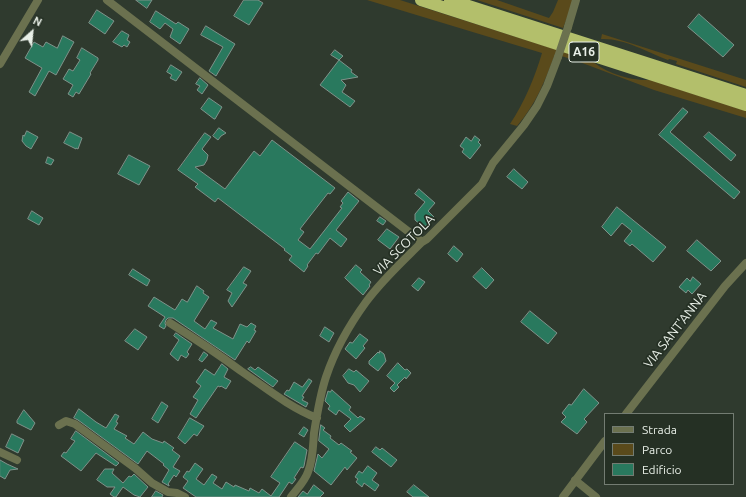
<!DOCTYPE html>
<style>
body{margin:0}
#map{position:relative;width:746px;height:497px;overflow:hidden;background:#2f3a2e;font-family:Ubuntu,sans-serif}
canvas{display:block}
.legend{position:absolute;left:604px;top:413px;width:130px;height:72px;box-sizing:border-box;background:#253024;border:1px solid #737c72;margin:0;padding:5px 7px;list-style:none;font-size:12px;color:#e8efe7}
.legend li{display:flex;align-items:center;gap:8px;height:20px}
.legend b{width:20px;border:1px solid #737c72}
.north{position:absolute;left:12px;top:12px;width:40px;height:40px;-webkit-text-stroke:3px #253024;paint-order:stroke;rotate:27deg;font-size:11px;font-weight:700;line-height:16px;text-align:center;color:#e8efe7}
.north::after{content:'';display:block;margin:auto;width:14px;height:18px;background:#e8efe7;clip-path:polygon(50% 0,100% 100%,50% 72%,0 100%)}
</style>
<div id="map">
<canvas width="746" height="497"></canvas>
<ul class="legend">
<li><b style="height:5px;background:#6b714f"></b>Strada</li>
<li><b style="height:11px;background:#5a4a1b"></b>Parco</li>
<li><b style="height:11px;background:#29795e"></b>Edificio</li>
</ul>
<div class="north">N</div>
</div>
<script>
const context = document.querySelector('canvas').getContext('2d');
context.lineJoin = 'round';
function paint(path, color) {
  context.fillStyle = color;
  context.fill(path, 'evenodd');
}
function trace(path, color, width, dash) {
  context.strokeStyle = color;
  context.lineWidth = width;
  context.lineCap = dash ? 'butt' : 'round';
  context.setLineDash(dash || []);
  context.stroke(path);
}
function drawText(font, color, halo, rows, align = 'center') {
  context.font = font + ' Ubuntu,sans-serif';
  context.lineWidth = 3.5;
  context.setLineDash([]);
  context.textBaseline = 'middle';
  context.strokeStyle = halo;
  context.fillStyle = color;
  for (const [text, x, y, turn = 0] of rows) {
    context.save();
    context.translate(x, y);
    context.rotate((+turn || 0) * Math.PI / 180);
    context.textAlign = isNaN(turn) ? turn : align;
    if (halo) context.strokeText(text, 0, 0);
    context.fillText(text, 0, 0);
    context.restore();
  }
}
paint(new Path2D(`
 M367 0H400L592 61C606 73 631 81 650 80L746 111V118L654 90 577 61 555 54C545 81 536 104 517 126L510 124C524 103 535 77 542 53Z
 M477 0H497L549 18 553 12 558 0H574L563 28Z
 M602 34 746 80V87L676 64 677 61 669 59 668 60C647 52 624 38 601 39Z`), '#5a4a1b');
const building = new Path2D(`
 M136 0H152L147 8Z
 M244 0H258L263 3 249 25 234 16Z
 M97 10 114 21 105 34 89 23Z
 M156 11 176 24 178 22 189 29 180 44 170 37 173 29 165 23 160 29 150 22Z
 M699 14 734 45 723 57 688 27Z
 M206 26 235 44 216 76 209 71 223 47 201 35Z
 M122 31 129 35 127 40 130 42 127 47 124 45 122 47 113 42Z
 M63 36 74 42 56 75 49 71 35 96 29 92 42 68 25 58 34 42 43 47 46 42 57 48Z
 M82 48 98 58V60L90 73 91 74 79 94 76 92 73 97 68 94 73 85 63 79 69 69 73 71 80 60 77 58Z
 M335 50 343 56 339 60 352 70 351 72 358 77 341 80 346 85 342 92 355 101 350 107 320 85 339 60 331 55Z
 M171 65 182 72 176 81 170 78 172 75 167 72Z
 M200 78 208 85 202 94 197 90 200 86 196 84Z
 M209 98 222 107 215 119H214L201 109Z
 M683 108 688 112 670 132 740 192 734 199 659 135Z
 M219 128 226 133 221 136 218 140 213 136Z
 M27 131 38 137 31 149 26 146 22 141 23 135 24 136Z
 M70 132 82 138 78 149 76 148V149L64 143Z
 M709 132 736 155 731 161 704 137Z
 M205 133 211 137 202 149 208 155 207 160 204 165 195 167 225 189 254 151 260 156 272 140 335 188 330 194 328 193 300 229 304 232 298 240 310 249 342 208 340 207 343 203 341 201 348 192 359 201 336 230 347 239 341 247 330 238 318 254 316 253 307 265 308 266 304 272 289 260 292 256 284 250 285 249 218 198 215 202 195 187 198 184 178 170Z
 M475 136 480 140 478 142 481 145 470 159 462 152 464 149 460 146 466 137 471 141Z
 M129 155 150 166 139 185 118 174Z
 M48 157 54 160 51 165 46 163Z
 M514 169 528 182 522 189 507 177Z
 M419 189 435 203 428 211 434 217 427 226H422L415 220V214L425 202 415 194Z
 M617 207 666 247 653 262 632 244 630 246 624 241 632 231 622 223 611 236 602 227Z
 M32 211 43 218 39 225 28 219Z
 M380 217 386 221 383 225 377 221Z
 M387 229 399 237 390 249 378 240Z
 M697 240 721 261 711 271 687 251Z
 M454 246 463 254 457 262 448 254Z
 M356 265 362 270 360 272 371 282 369 285 370 286 363 295 345 278Z
 M244 267 251 271 243 283 247 285 232 307 228 301 232 293 227 290Z
 M482 268 494 280 486 289 473 277Z
 M133 269 150 280 147 286 129 275Z
 M693 277 701 284 692 294 688 290 686 293 679 287 687 278 690 281Z
 M419 278 425 282 418 291 412 286Z
 M197 286 204 291 203 293 209 297 194 321 205 329 211 320 217 323 213 328 233 339 240 324 247 327 251 323 256 326 254 330 256 331 249 343 247 341 235 360 173 318H168L166 320 165 323 166 326 164 329 159 326 165 317 148 306 154 297 175 310 182 299 187 302Z
 M530 311 557 333 548 344 521 322Z
 M325 327 334 333 329 342 320 336Z
 M135 329 147 337 138 350 125 341Z
 M176 333 192 344 187 352 189 354 186 358 181 355 178 361 170 354 179 340 174 336Z
 M360 334 368 340 363 346 365 348 356 359 345 349 350 342 352 343Z
 M380 351 384 354 386 361 378 371 369 364V361L378 352 379 353Z
 M204 352 208 355 202 362 199 360Z
 M398 363 405 370 407 369 411 373 406 379 405 377 397 385 399 387 394 392 390 388 395 383 387 376Z
 M222 364 228 369 224 377 231 381 226 389 221 386 220 387 218 386 196 418 190 414 198 400 193 397 201 386 196 382 205 369 214 375Z
 M251 367 255 370 258 367 278 381 273 387 248 369Z
 M349 369 354 372 356 370 369 381 360 392 354 385 348 383 343 376Z
 M309 379 312 381 302 396 304 397 302 400 308 403 306 407 284 394 287 390 289 391 294 382 302 387Z
 M584 389 599 403 584 419 587 422 577 434 561 422 566 417 562 413 569 404 571 405Z
 M332 390 351 407 349 410 358 418 360 416 365 419 350 432 344 426 351 419 339 410 336 415 328 409 330 406 325 401 328 391 330 392Z
 M162 402 168 406 158 423 152 419Z
 M79 409 96 422 106 428 115 414 119 416 116 422 118 423 114 429 127 436 125 438 134 444 143 432 152 439 163 443 164 441 174 448 172 450 180 456 173 467 180 471 176 477 174 475 168 484 169 485V486L162 482 169 470 163 465 164 464 147 451 138 464 78 420 74 418Z
 M24 410 35 423 31 430 17 423V421Z
 M190 418 204 426 197 436 194 434 185 444 178 438Z
 M321 425 325 428 323 430 331 436 330 438 339 445 341 443 352 451 350 452 357 458 347 470 345 467 331 485 314 471 318 454 322 458 329 449 319 441Z
 M304 427 308 430 304 437 299 434Z
 M76 431 119 463 116 466 96 453 81 471 61 456 64 452 66 453 75 441 71 439Z
 M12 434 24 440 18 453 6 447Z
 M295 442 307 450 304 466 303 468 301 467 294 478 296 479 292 484 289 482 279 497H196L183 488 188 481 183 477 187 471 189 472 195 463 203 469 196 479 204 485 212 474 217 477 213 483 222 489 226 482 234 487 235 485 249 491 250 488 259 493 262 489 271 496 280 483 271 477Z
 M376 447 380 450 382 448 397 460 391 467 372 452Z
 M0 460 7 464 18 469 10 470 5 479 0 476Z
 M368 466 377 473 372 480 379 485 375 491 364 483 362 487 356 482 358 479 355 477 359 471 362 473Z
 M105 469H114L112 473 123 483 129 476 131 477 134 474 148 487 140 497 134 495 123 487 116 497H114L110 494 115 487H107L97 480Z
 M314 485 324 493 320 497H298L303 491 307 494Z
 M414 485 429 497H413L407 492Z
 M156 491 163 495 162 497H152Z`);
paint(building, '#29795e');
trace(building, '#7f928a', 1);
trace(new Path2D(`
 M107 0 422 242
 M568 27 576 0
 M0 64 38 0
 M170 323C194 338 218 354 241 371 266 388 289 407 317 418
 M626 414 725 286 746 263
 M59 425 66 421 75 424 135 468 152 483 168 492 177 493 185 497
 M0 452 17 460
 M575 480 596 497
 M291 497C297 489 305 481 308 472 313 460 313 446 314 433 317 414 320 395 326 377 335 350 350 324 366 302 382 280 403 261 422 242L427 239 482 184 493 163 524 125 537 106 547 86 558 57
 M563 497 605 441`), '#6b714f', 8);
trace(new Path2D(`
 M421 0 746 105
 M450 0 746 95`), '#b3bf6b', 12);
trace(new Path2D(`
 M558 57 568 27`), '#6b714f', 8);
for (const [x, y, w] of [
 [584,52,30]
]) {
  const box = new Path2D();
  box.roundRect(x - w / 2, y - 10, w, 20, 3);
  context.fillStyle = '#253024';
  context.fill(box);
  trace(box, '#e8efe7', 1);
}
drawText('bold 12px', '#e8efe7', null, [
 ["A16",584,52]
]);
drawText('13px', '#e8efe7', '#253024', [
 ["VIA SCOTOLA",404,245,-45],
 ["VIA SANT'ANNA",675,330,-52]
]);
</script>
